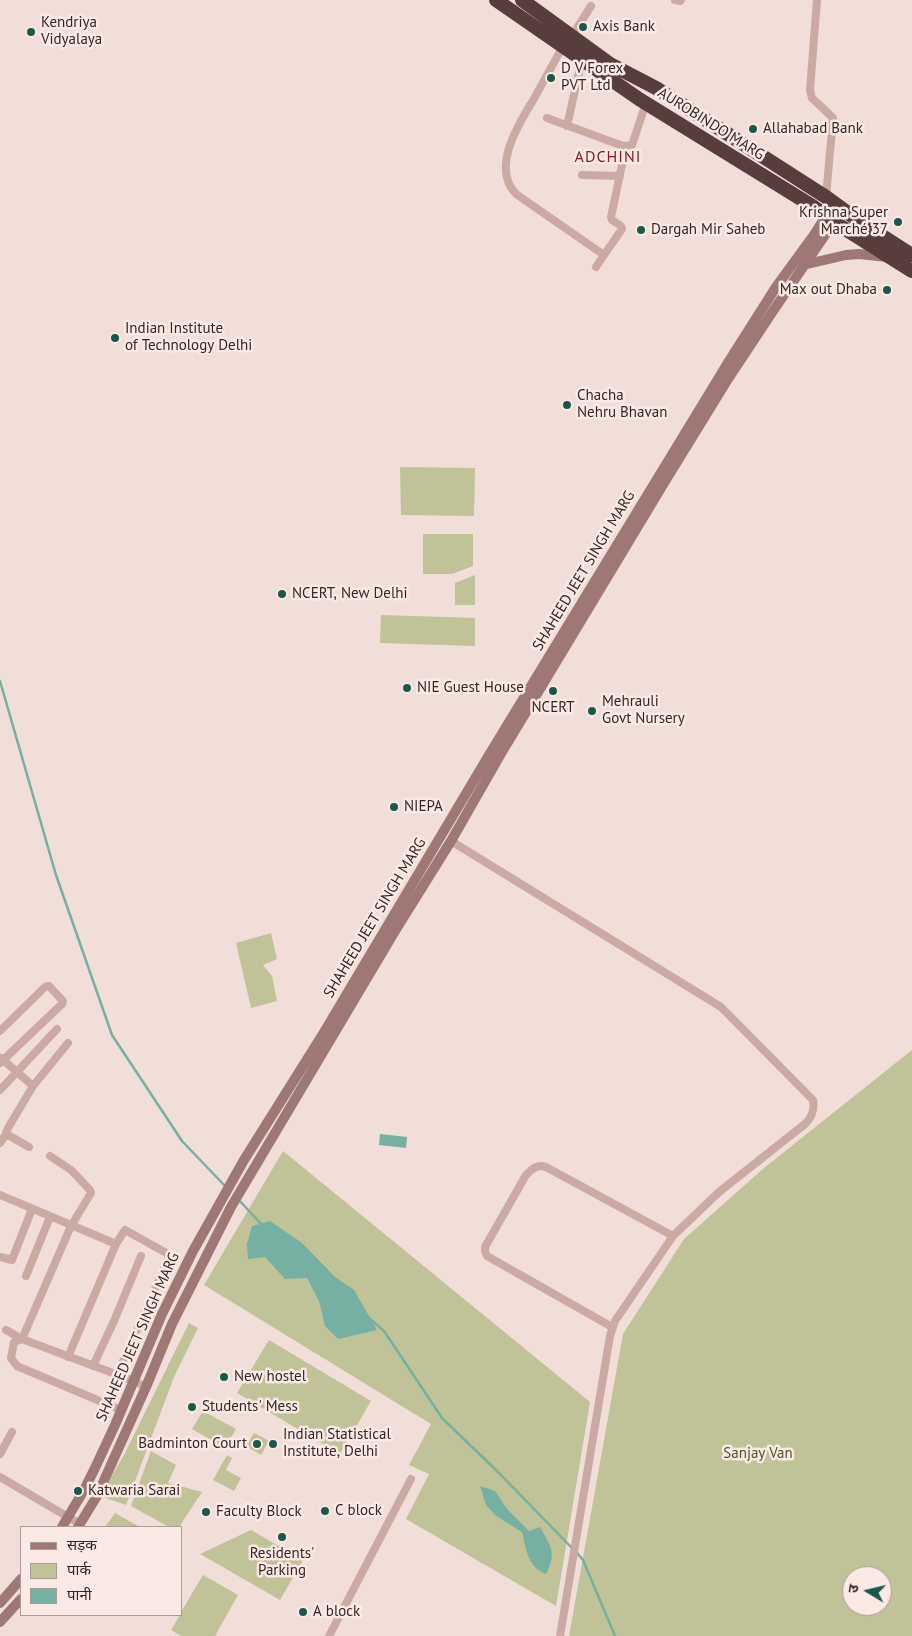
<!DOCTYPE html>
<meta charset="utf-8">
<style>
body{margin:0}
#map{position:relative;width:912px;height:1636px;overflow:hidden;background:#f2ded8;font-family:"PT Sans","Noto Sans Devanagari",sans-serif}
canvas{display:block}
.legend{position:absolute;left:20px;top:1526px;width:162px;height:90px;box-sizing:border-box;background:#fae9e4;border:1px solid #ab9b98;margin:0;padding:6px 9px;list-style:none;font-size:15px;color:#352626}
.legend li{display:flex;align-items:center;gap:10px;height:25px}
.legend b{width:25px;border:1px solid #ab9b98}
.north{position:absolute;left:842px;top:1566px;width:50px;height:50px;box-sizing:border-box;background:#fae9e4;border:1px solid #ab9b98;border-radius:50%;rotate:279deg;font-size:14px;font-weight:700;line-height:20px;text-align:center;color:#352626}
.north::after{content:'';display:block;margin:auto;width:18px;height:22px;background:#19584a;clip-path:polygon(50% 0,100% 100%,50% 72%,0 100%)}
</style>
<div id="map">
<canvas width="912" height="1636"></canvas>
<ul class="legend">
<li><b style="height:6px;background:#9e7875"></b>सड़क</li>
<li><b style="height:14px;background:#c0c297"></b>पार्क</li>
<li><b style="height:14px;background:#75b0a2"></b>पानी</li>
</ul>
<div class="north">उ</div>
</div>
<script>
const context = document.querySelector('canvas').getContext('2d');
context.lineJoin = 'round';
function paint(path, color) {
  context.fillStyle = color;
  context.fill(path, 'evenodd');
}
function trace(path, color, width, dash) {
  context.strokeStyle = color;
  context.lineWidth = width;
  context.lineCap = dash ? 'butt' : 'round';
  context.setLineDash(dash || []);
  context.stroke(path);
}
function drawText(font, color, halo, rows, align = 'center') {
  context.font = font + ' "PT Sans",sans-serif';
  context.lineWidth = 5;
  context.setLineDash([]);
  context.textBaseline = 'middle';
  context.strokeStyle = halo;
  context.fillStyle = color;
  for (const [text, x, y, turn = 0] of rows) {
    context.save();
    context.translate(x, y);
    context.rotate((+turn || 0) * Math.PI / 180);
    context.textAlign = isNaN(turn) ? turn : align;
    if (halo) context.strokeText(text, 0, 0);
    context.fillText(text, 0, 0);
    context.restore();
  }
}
paint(new Path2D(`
 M400 467 475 468 474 516 401 515Z
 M423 534H473V566L452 574H423Z
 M475 575V605H455V583Z
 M381 615 475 618V646L380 643Z
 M271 933 277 959 263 965 272 976 277 1001 251 1008 236 943Z
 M912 1050V1636H569L623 1334 684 1239 764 1168ZM852 1576H882V1606H852Z
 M283 1151 590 1402 556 1606 406 1519 429 1474 409 1465 431 1424 204 1285Z
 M189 1323 198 1328 174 1377 126 1505 100 1496 124 1455Z
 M269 1340 371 1401 340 1454 237 1393Z
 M203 1411 236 1429 225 1448 192 1429Z
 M254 1433 269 1441 261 1455 246 1446Z
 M151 1451 176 1465 168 1483 202 1492 179 1527H169L131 1506Z
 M227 1455 232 1458 226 1470 241 1478 234 1491 213 1480Z
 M115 1513 140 1527H105Z
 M251 1530 303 1560 280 1600 200 1554Z
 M203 1575 238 1595 215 1636H181L171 1630 180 1615H181V1612Z`), '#c0c297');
paint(new Path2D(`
 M380 1134 407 1137 406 1148 379 1145Z
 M270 1221 302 1243 335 1277 354 1290 377 1330 338 1339 325 1326 319 1301 307 1278 285 1279 265 1257 248 1259 247 1244 252 1226Z
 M480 1486 495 1491 507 1509 529 1531 540 1527C551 1547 557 1553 546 1574 527 1566 527 1551 522 1532L495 1515 486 1505Z`), '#75b0a2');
trace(new Path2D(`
 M0 681 56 875 112 1035 182 1141 225 1186
 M238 1199 263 1226
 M369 1318 384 1331 442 1418 498 1472 573 1549
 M577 1553 583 1560 615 1636`), '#75b0a2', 2.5);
trace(new Path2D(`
 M675 0 680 1 681 0
 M817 0 810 90 812 98 833 118 826 197
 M572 36 591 6
 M563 46C554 63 544 80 535 97 520 122 490 167 516 194L604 255 622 229 621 226 612 220 611 217 623 160
 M547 118 623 146 632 145 646 103
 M567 126 582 59
 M582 175 620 176
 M596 267 604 255
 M451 841 721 1007 813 1100C815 1110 812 1117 805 1124L719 1192 673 1236 615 1321 610 1336 560 1636
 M0 1031 45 987 49 986 63 1001 62 1004 0 1063
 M1 1058 33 1086
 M0 1090 57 1029
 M5 1136 8 1128 33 1086 68 1043
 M0 1143 4 1137 8 1135 29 1147
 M50 1156 71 1170 90 1190 91 1193 71 1226 22 1339 134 1381 146 1387
 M0 1195 116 1244
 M0 1257 12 1260 32 1209
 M26 1276 50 1217
 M612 1327 487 1256 485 1251V1247L526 1175C532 1169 537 1164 546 1167L673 1236
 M6 1330 22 1339
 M22 1339 14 1342 11 1358 17 1366 121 1410
 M68 1357 116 1244 125 1230 170 1255 117 1375
 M93 1366 114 1321 141 1256
 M0 1454 12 1432
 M0 1477 80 1524
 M329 1636 411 1479`), '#caaaa3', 8);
trace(new Path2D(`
 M807 264 846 255 859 254 887 257
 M62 1527 84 1490 95 1468 115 1425 162 1314 193 1251 244 1160 323 1034 489 755 729 361 776 287 814 235 826 216 840 206
 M78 1527 97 1496 146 1387 172 1324 231 1207 395 931 451 841 499 757 664 483 728 379 775 308 834 222 836 217
 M0 1603 21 1579
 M0 1622 21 1599`), '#9e7875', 10);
trace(new Path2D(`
 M496 0 639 99 814 207 834 222 912 271
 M522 0 610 64 656 88 826 197 859 221 912 255`), '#573d3c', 14);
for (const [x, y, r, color] of [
 [583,27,5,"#19584a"],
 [31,32,5,"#19584a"],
 [551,78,5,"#19584a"],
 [753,129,5,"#19584a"],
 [898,222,5,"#19584a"],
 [641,230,5,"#19584a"],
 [887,290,5,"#19584a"],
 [115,338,5,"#19584a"],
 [567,405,5,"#19584a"],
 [282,594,5,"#19584a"],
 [407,688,5,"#19584a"],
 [553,691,5,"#19584a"],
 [592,711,5,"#19584a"],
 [394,807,5,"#19584a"],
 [224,1377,5,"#19584a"],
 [192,1407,5,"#19584a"],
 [257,1444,5,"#19584a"],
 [273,1444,5,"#19584a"],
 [78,1491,5,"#19584a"],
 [325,1511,5,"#19584a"],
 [206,1512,5,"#19584a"],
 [282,1537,5,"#19584a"],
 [303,1612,5,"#19584a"]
]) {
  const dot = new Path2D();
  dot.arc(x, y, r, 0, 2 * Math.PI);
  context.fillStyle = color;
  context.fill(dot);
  trace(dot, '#fae9e4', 2);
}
drawText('15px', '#352626', '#fae9e4', [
 ["Kendriya",41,23],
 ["Vidyalaya",41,40],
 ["Axis Bank",593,27],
 ["D V Forex",561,69],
 ["PVT Ltd",561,86],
 ["Allahabad Bank",763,129],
 ["Krishna Super",888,213,"right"],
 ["Marché 37",888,230,"right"],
 ["Dargah Mir Saheb",651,230],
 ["Max out Dhaba",877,290,"right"],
 ["Indian Institute",125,329],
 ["of Technology Delhi",125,346],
 ["Chacha",577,396],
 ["Nehru Bhavan",577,413],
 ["NCERT, New Delhi",292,594],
 ["NIE Guest House",417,688],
 ["Mehrauli",602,702],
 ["Govt Nursery",602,719],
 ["NCERT",553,708,"center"],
 ["NIEPA",404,807],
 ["New hostel",234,1377],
 ["Students' Mess",202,1407],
 ["Indian Statistical",283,1435],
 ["Institute, Delhi",283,1452],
 ["Badminton Court",247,1444,"right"],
 ["Katwaria Sarai",88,1491],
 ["C block",335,1511],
 ["Faculty Block",216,1512],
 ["Residents'",282,1554,"center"],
 ["Parking",282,1571,"center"],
 ["A block",313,1612]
], 'left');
drawText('15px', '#352626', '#fae9e4', [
 ["AUROBINDO MARG",711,124,32],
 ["SHAHEED JEET SINGH MARG",584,571,-59],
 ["SHAHEED JEET SINGH MARG",375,918,-59],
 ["SHAHEED JEET SINGH MARG",138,1337,-66]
]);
drawText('15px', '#515428', '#fae9e4', [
 ["Sanjay Van",758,1454]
]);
context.letterSpacing = '1px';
drawText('16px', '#881b21', '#fae9e4', [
 ["ADCHINI",608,157]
]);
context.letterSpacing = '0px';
</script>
